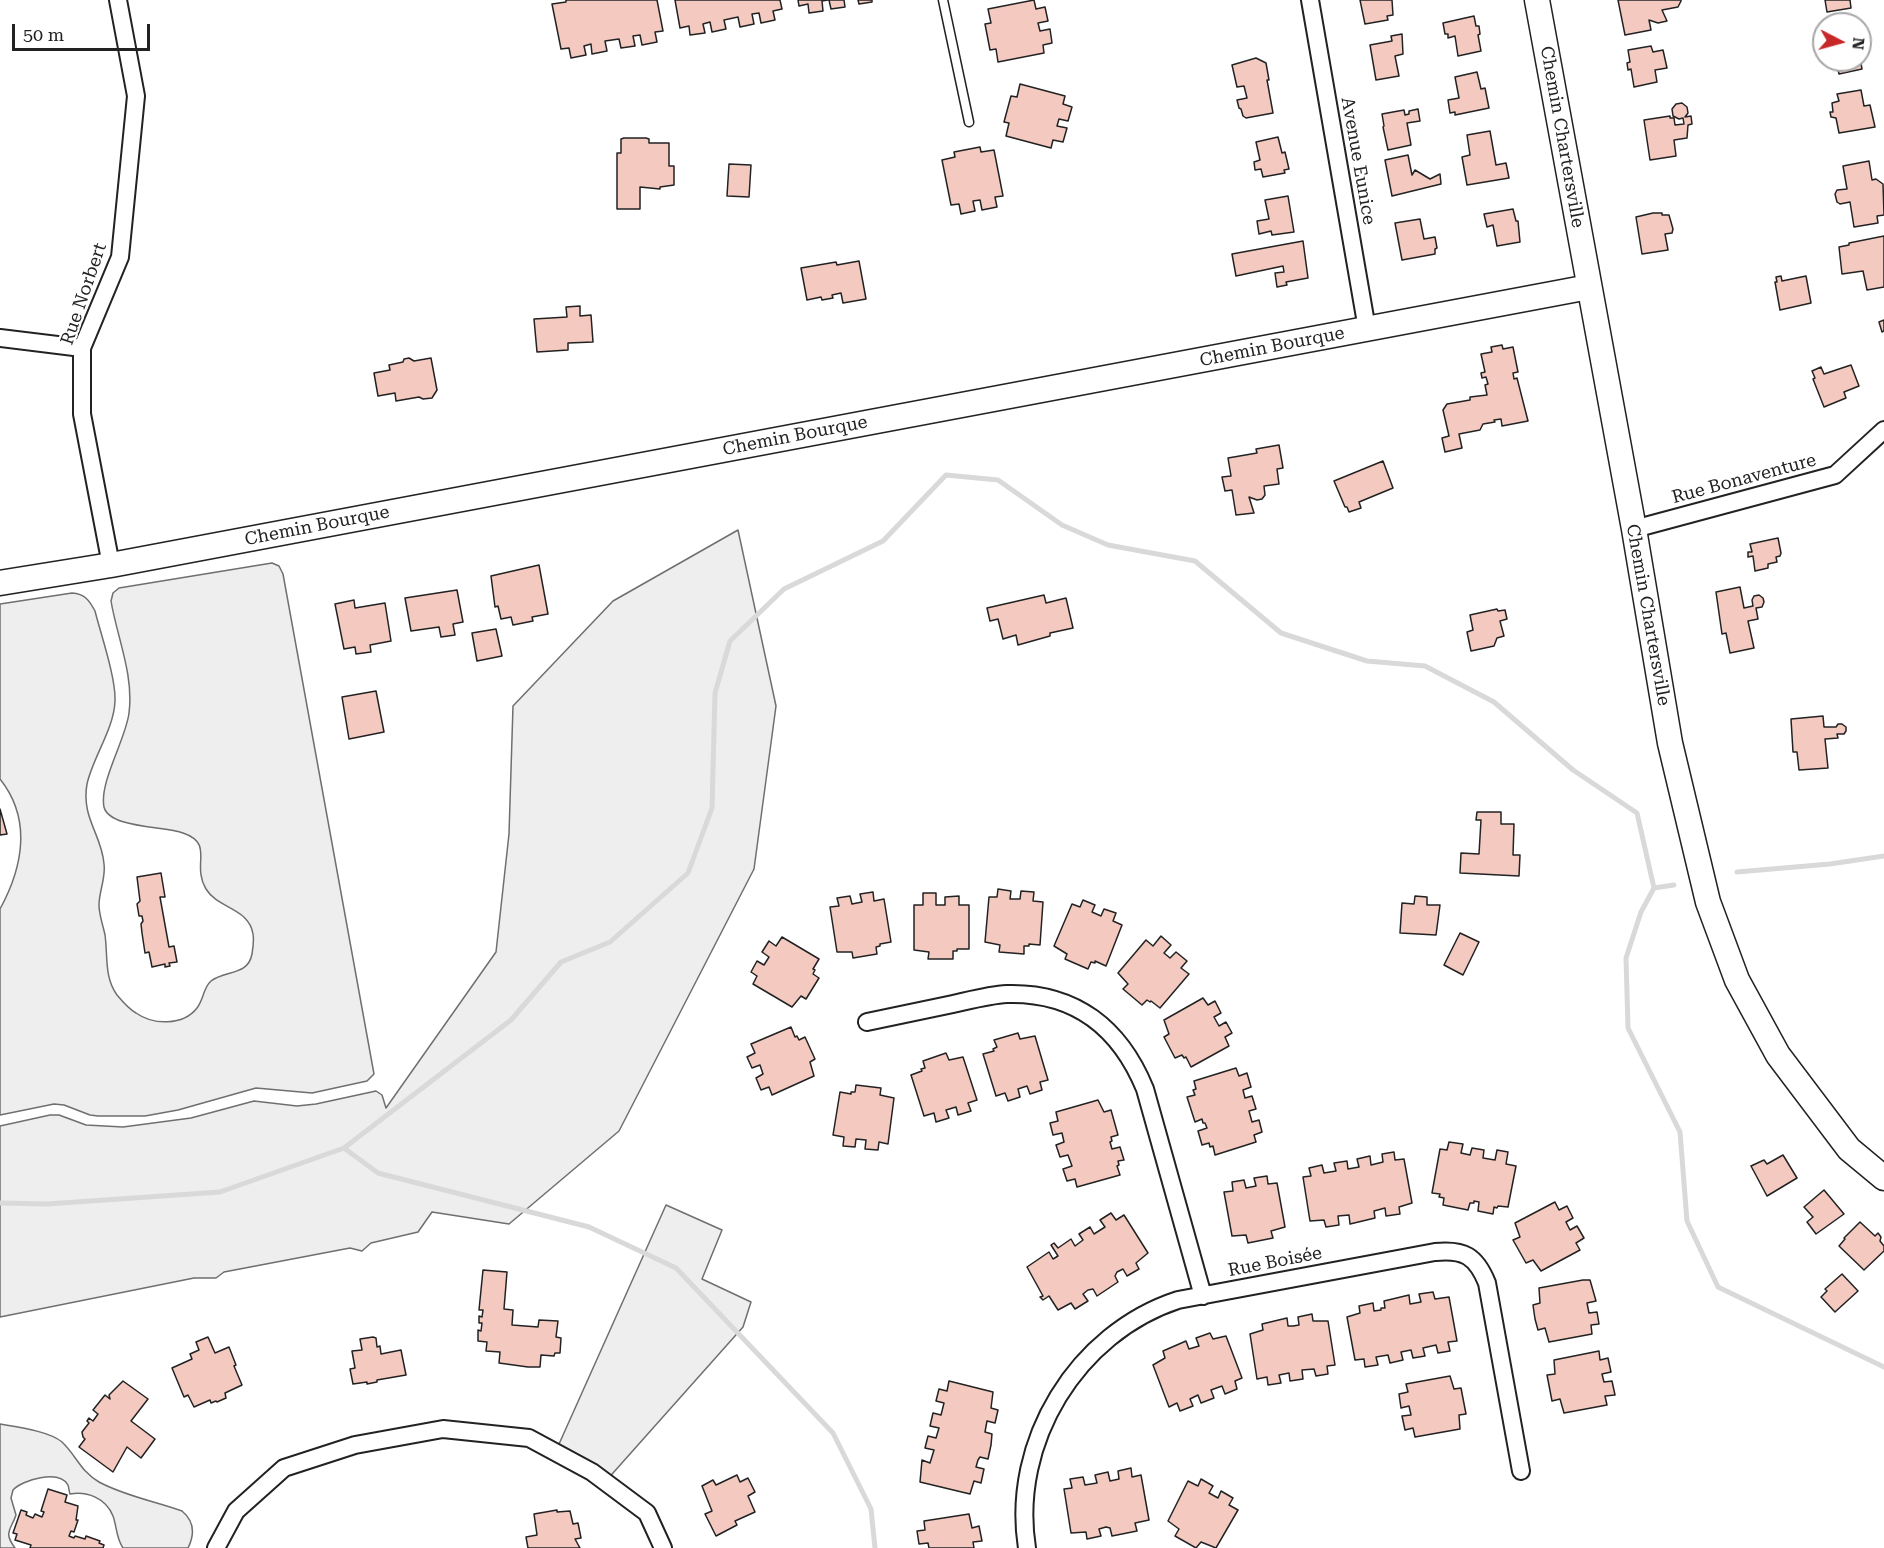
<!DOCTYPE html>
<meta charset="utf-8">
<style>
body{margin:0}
#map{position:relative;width:1884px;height:1548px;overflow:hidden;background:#fff;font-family:"Roboto Serif",serif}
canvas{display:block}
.north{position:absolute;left:1812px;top:12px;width:60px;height:60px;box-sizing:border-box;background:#fff;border:2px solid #a7a7a7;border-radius:50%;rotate:96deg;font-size:16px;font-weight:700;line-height:24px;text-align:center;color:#222}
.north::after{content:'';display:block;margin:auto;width:21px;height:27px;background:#c62828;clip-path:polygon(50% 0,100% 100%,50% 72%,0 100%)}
.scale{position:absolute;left:12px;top:24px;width:138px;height:27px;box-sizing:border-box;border:3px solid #222;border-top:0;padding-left:8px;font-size:18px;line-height:21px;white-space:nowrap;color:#222;-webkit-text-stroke:4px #fff;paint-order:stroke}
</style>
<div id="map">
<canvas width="1884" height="1548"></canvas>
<div class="north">N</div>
<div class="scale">50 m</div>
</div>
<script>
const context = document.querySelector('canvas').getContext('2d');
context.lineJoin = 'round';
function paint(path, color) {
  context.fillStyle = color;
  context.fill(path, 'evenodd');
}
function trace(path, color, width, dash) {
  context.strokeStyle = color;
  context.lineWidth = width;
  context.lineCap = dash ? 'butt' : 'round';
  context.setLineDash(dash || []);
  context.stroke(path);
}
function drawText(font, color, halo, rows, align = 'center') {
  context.font = font + ' "Roboto Serif",serif';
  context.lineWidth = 4.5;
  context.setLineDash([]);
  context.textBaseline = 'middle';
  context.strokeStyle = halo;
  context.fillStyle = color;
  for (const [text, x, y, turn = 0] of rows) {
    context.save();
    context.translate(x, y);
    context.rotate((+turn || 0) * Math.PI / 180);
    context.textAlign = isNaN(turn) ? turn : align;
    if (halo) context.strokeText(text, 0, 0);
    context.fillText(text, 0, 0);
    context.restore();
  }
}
const green = new Path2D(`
 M738 530 776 706 754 869 619 1131 509 1224 432 1212 418 1232 371 1243 362 1251 350 1248 224 1272 216 1278H194L0 1317V1126L50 1115H59L86 1125 123 1127 191 1118 254 1101 297 1106 316 1104 376 1091 382 1095 386 1108 496 952 509 834 513 706 613 601Z
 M272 563 279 566 283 574 374 1074 367 1081 312 1093 256 1088 178 1110 145 1116H98L90 1115 64 1105 54 1104 0 1115V909C23 867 32 819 0 779V604L72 593C85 594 89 600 95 611 101 635 116 678 115 701 114 729 93 757 87 784 81 818 102 835 104 864 106 878 99 891 99 905 99 915 103 925 105 935 108 956 104 977 117 995 122 1001 129 1009 136 1013 153 1025 183 1026 197 1008 204 999 203 988 211 981 225 970 248 976 252 954 253 948 254 940 253 934 249 908 218 909 206 889 191 864 215 844 183 833 163 826 109 828 104 807 99 782 126 739 129 713 134 675 117 637 111 601L113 593 119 588Z
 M666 1205 722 1230 702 1279 751 1302 743 1327 605 1482 555 1453Z
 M0 1424C17 1427 49 1431 62 1442 76 1455 81 1472 99 1482 125 1496 154 1501 182 1511 194 1521 195 1534 188 1548H123C116 1538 117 1527 113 1516 106 1498 87 1491 70 1494 69 1491 69 1488 68 1485 59 1469 22 1480 13 1490L11 1498 16 1515C11 1530 3 1532 15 1548H0Z`);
paint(green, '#eee');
trace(green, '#6f6f6f', 1.5);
trace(new Path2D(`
 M1737 872 1830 864 1884 856
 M1654 888 1674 885
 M344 1148 378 1173 589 1227 676 1268 833 1433 871 1509 875 1548
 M0 1203 47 1204 220 1192 344 1148 511 1020 561 962 610 942 688 873 712 808 715 693 730 641 784 589 883 541 946 475 998 480 1062 525 1108 545 1195 561 1281 633 1367 661 1425 666 1494 702 1573 770 1637 813 1654 888 1641 912 1626 958 1628 1028 1680 1132 1687 1221 1718 1287 1884 1367`), '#d9d9d9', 5);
const building = new Path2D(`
 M566 0H657L663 31 655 32 657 42 642 45 640 35 633 36 635 46 621 48 619 39 605 41 607 51 592 54 591 44 584 46 586 55 571 58 569 48 561 49 552 4 566 2Z
 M675 0H780L782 9 773 11 775 20 761 23 759 13 752 14 754 24 740 27 738 17 724 20 726 29 712 32 710 22 703 24 705 33 690 35 689 26 680 28Z
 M798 0H828L822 1 823 11 809 13 808 4 799 6Z
 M829 0H844L845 7 831 9Z
 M858 0H872V2L859 4Z
 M1034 0 1036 9 1045 7 1048 21 1038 23 1040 31 1050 29 1052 43 1043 45 1044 53 998 62 996 49 990 50 985 24 991 23 988 9Z
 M1360 0H1392L1393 15 1387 16 1388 20 1365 24Z
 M1618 0H1681V1L1678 7 1662 10 1667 21 1658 23 1649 20 1651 30 1625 35Z
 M1825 0H1850L1851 8 1827 12Z
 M1474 16 1476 26H1479L1480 34 1478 35 1481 51 1458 56 1455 36 1448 38V34H1445L1443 23Z
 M1853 19 1854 24H1833V23Z
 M1402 34 1403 54 1395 56 1399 76 1376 80 1370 45 1392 41 1391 36Z
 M1651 46 1653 52 1663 50 1667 68 1655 70 1657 82 1634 87 1631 69 1628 70 1627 63 1630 62 1628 50Z
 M1256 58 1266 63 1269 80H1267L1273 113 1246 118 1243 116 1241 109 1239 108 1237 100 1247 98 1244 86 1237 87 1232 65Z
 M1860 58 1862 69 1839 74 1836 60H1860Z
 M1477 72 1481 89 1485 88 1489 108 1455 115V112L1450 113 1448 100 1459 98 1455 77Z
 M1020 84 1065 96 1063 104 1072 107 1068 121 1059 119 1057 126 1067 128 1063 142 1053 140 1051 148 1006 136 1009 123 1004 122 1011 96 1017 97Z
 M1861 90 1864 106 1870 105 1875 127 1839 133 1836 118 1831 117 1830 112H1833L1832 103 1839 101 1837 94Z
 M1682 103 1687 107 1688 113 1685 117 1691 116 1692 124 1688 125 1687 138 1674 140 1676 156 1650 160 1644 120 1670 116V118H1674L1675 125 1684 124 1683 118 1679 119 1673 116 1672 109 1676 104Z
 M1418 109 1420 121 1407 123 1411 145 1388 150 1383 127 1384 126 1382 114 1404 110 1405 115 1409 114V111Z
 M1490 131 1496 165 1506 163 1509 178 1467 185 1462 157 1470 155 1467 135Z
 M1278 137 1282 153 1285 152 1289 169 1284 170 1285 173 1263 177 1261 169 1255 170 1254 162 1260 160 1256 142Z
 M624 138H646L649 139V143H669V166H674V185L660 187V189L640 187V209H617V153H621V139Z
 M980 147 981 152 994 150 1003 196 995 197 997 207 982 210 980 200 973 201 975 211 961 214 959 204 951 205 942 160 955 157 954 152Z
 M1408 155 1412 175 1415 170 1430 179 1440 174 1441 184 1392 196 1385 160Z
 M1869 161 1872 180 1876 179 1883 184 1884 215 1877 216 1878 223 1854 227 1850 202 1840 204 1837 202 1835 194 1837 190 1847 189 1843 166Z
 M729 164 751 165 749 197 727 196Z
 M1288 196 1294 232 1272 235 1271 231 1259 234 1257 221 1269 219 1265 200Z
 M1513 209 1516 221H1518L1520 242 1497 246 1493 225 1487 227 1484 214Z
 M1653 213H1662V215H1669L1673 229 1672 233 1665 234 1668 250 1642 254 1636 217Z
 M1420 219 1424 239 1435 237 1437 248 1435 249V254L1402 260 1395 223Z
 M1884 236V287L1867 290 1863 271 1842 274 1839 247 1849 245V243Z
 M1303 241 1308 278 1286 282 1287 285 1277 287 1275 273 1284 272 1283 266 1236 276 1232 254Z
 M859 261 866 299 843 303 841 293 832 295 833 298 822 300 821 297 807 300 801 268 836 262 837 265Z
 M1781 276 1782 281 1806 276 1811 303 1780 310 1775 282H1777L1776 277Z
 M580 306V316L591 315 593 342 568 343V350L537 352 534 319 567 317 566 307Z
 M1884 320V331L1882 332 1879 322Z
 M1502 345 1503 349 1513 347 1518 372 1513 373 1514 379 1517 378 1528 421 1502 426 1501 419 1494 420 1495 422 1483 424 1480 430 1459 434 1462 448 1445 452 1442 438 1449 436 1443 410 1447 404 1470 400V397L1487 395 1485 385 1488 384 1486 377 1482 378 1481 373 1485 372 1481 354 1492 352 1491 347Z
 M409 358 414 361 431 358 437 390 432 398 423 399 419 397 396 401 395 393 378 396 374 373 390 370 389 365 403 362 404 359Z
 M1851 365 1859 386 1844 392 1846 398 1824 407 1813 379 1815 378 1812 371 1821 367 1824 374Z
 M1279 445 1283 468 1277 469 1279 484 1264 486 1265 495 1262 499 1257 500 1249 497 1254 513 1236 515 1232 490 1225 491 1222 477 1231 476 1228 458 1257 453 1256 449Z
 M1383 461 1393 488 1359 502 1361 508 1349 512 1347 507H1345L1334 481Z
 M1778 538 1781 553 1780 556 1776 557 1777 562 1768 564V568L1755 571 1753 556 1748 557V552H1752L1750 544Z
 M539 565 548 614 532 617 533 621 513 625 511 617 501 619 498 606 495 607 491 576Z
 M1740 587 1744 608 1753 606 1752 600 1754 596 1759 595 1763 598 1764 602 1762 607 1756 608 1758 619 1748 621 1754 648 1730 653 1726 633 1722 634 1716 592Z
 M457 590 463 622 453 624 455 635 441 637 439 627 411 631 405 598Z
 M1044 595 1046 603 1066 598 1073 628 1050 633V636L1018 645 1016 635 1003 639 998 619 990 621 987 608Z
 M354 600 355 608 385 603 391 641 370 645 371 652 356 654 355 647 344 649 335 604Z
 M1497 609 1498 611 1505 610 1507 619 1500 621 1504 636 1497 638 1494 646 1471 651 1467 632 1473 630 1470 615Z
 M496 629 502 656 477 661 472 633Z
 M376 691 384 732 349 739 342 697Z
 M1823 716 1824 727H1836L1838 724H1842L1846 727V731L1844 734H1837L1838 738 1825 739 1828 768 1799 770 1797 752H1793L1791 719Z
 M0 809 7 834 0 835Z
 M1477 812H1501V824H1514L1513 855H1520L1519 876 1460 873 1461 853 1479 854 1481 820H1476Z
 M161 873 165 897H160L169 947 174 946 177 962 169 963 170 966 165 967V964L152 967 149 952 145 953 142 933 141 924 143 921 142 916H139L137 904 140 901 137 877Z
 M998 889 1011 891 1010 899H1020L1021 891 1034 892 1033 901 1043 902 1040 945 1029 944V946H1024V954L999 952 1000 945 985 942 989 897H997Z
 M873 892 874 901 884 899 891 942 880 944V946L876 947 877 954 853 958 852 952H837L830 907 839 906 837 898 850 896 852 904 862 902 860 894Z
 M923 893H936V905H945V897L959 896V905H969V949H957V951H953V959H928L929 952 914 950V905H923Z
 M1415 896 1427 897V905H1440L1436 935 1400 933 1402 903 1414 904Z
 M1083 900 1095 905 1092 912 1101 916 1104 909 1116 913 1113 921 1122 925 1106 966 1095 961V963L1091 962 1088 969 1065 959 1067 954 1054 946 1072 904 1080 907Z
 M1460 933 1479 942 1463 975 1444 965Z
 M1161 936 1171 945 1164 953 1170 958 1176 952 1187 961 1181 968 1189 974 1160 1008 1151 1001 1150 1002 1147 1000 1142 1005 1123 989 1128 984 1118 973 1146 940 1153 946Z
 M782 937 819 959 813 969 815 970 813 974 819 978 806 999 801 996 792 1007 753 984 757 976 751 972 757 961 764 965 769 957 762 952 769 941 776 946Z
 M1203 998 1208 1005 1215 1001 1221 1013 1214 1017 1219 1026 1226 1022 1232 1033 1225 1037 1229 1046 1191 1067 1186 1057 1184 1058 1182 1055 1175 1058 1164 1037 1169 1034 1164 1020Z
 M791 1027 795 1037 797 1036 799 1040 805 1037 815 1059 810 1062 814 1076 772 1095 769 1087 761 1090 756 1078 763 1074 760 1065 752 1068 747 1057 755 1053 751 1044Z
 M1018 1033 1020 1039 1035 1036 1048 1080 1040 1082 1042 1090 1030 1094 1027 1086 1018 1089 1020 1097 1008 1101 1005 1093 996 1096 983 1054 994 1051 993 1049 997 1047 994 1040Z
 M946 1053 949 1060 963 1057 977 1100 968 1103 971 1111 958 1115 956 1107 946 1110 949 1118 936 1122 934 1113 924 1116 911 1075 922 1071 921 1069 925 1068 923 1061Z
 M1236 1068 1239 1076 1247 1073 1251 1087 1243 1090 1245 1098 1252 1096 1256 1109 1249 1111 1252 1122 1259 1120 1262 1132 1254 1135 1256 1142 1215 1155 1213 1146 1210 1147 1209 1143 1202 1145 1198 1131 1207 1128 1205 1123H1203L1202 1119 1195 1122 1187 1097 1195 1095 1193 1090 1196 1089 1194 1081Z
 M856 1085 881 1088 880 1095 894 1098 888 1144 879 1142 878 1150 865 1149 866 1140 856 1139 855 1147 843 1146 844 1137 833 1135 840 1092 851 1094V1092H855Z
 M1098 1100 1104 1112 1111 1110 1118 1135 1111 1137 1112 1141 1110 1142 1112 1149 1120 1147 1124 1160 1118 1161 1119 1165 1117 1166 1120 1175 1077 1187 1075 1179 1067 1181 1063 1169 1072 1166 1068 1155 1060 1157 1056 1145 1064 1142 1062 1133 1053 1135 1050 1123 1058 1121 1056 1112Z
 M1449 1142 1463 1144 1461 1153 1470 1155 1472 1148 1484 1150 1483 1158 1495 1160 1497 1150 1508 1152 1506 1164 1516 1166 1508 1207 1498 1206 1497 1208 1494 1207 1493 1214 1478 1211 1479 1202 1474 1201V1203H1470L1468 1210 1443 1205 1444 1198 1439 1197 1440 1194 1432 1193 1440 1149 1447 1150Z
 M1394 1152 1395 1160 1404 1159 1412 1203 1399 1207 1400 1214 1386 1216 1385 1208 1374 1211 1375 1218 1350 1224 1349 1215 1338 1216 1339 1225 1326 1227 1324 1220 1310 1221 1303 1177 1311 1176 1309 1168 1322 1165 1324 1173 1336 1171 1334 1163 1347 1161 1348 1169 1359 1167 1357 1159 1370 1156 1371 1165 1383 1162 1382 1154Z
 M1783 1155 1797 1178 1767 1196 1751 1166 1764 1160 1767 1164Z
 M1267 1176 1268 1184 1277 1183 1285 1227 1271 1231 1273 1238 1248 1243 1246 1235 1232 1236 1224 1192 1233 1191 1232 1182 1244 1180 1246 1188 1256 1186 1254 1178Z
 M1824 1190 1844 1214 1816 1234 1807 1222 1813 1217 1804 1207Z
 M1555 1202 1559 1210 1567 1206 1573 1218 1566 1222 1570 1230 1577 1226 1584 1238 1576 1243 1580 1250 1541 1271 1533 1260 1526 1263 1513 1240 1520 1237 1515 1223Z
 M1111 1213 1116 1220 1124 1215 1148 1253 1136 1263 1139 1269 1127 1276 1123 1269 1117 1272 1115 1276 1118 1282 1097 1296 1093 1289 1088 1290 1083 1294 1088 1301 1075 1309 1071 1303 1058 1310 1049 1296 1043 1300 1040 1297 1043 1296 1027 1267 1049 1252 1053 1259 1058 1256 1051 1245 1054 1243 1058 1248 1071 1239 1075 1246 1083 1240 1079 1234 1090 1227 1094 1234 1105 1227 1100 1220Z
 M1860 1222 1875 1236 1878 1233 1881 1237 1880 1241 1884 1246V1251L1864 1270 1839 1246 1845 1239 1844 1238Z
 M483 1270 507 1272 504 1309 513 1310 512 1325 538 1327 539 1320 558 1321 556 1337 561 1338 560 1353H555L554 1356 541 1355 540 1367H528L499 1363 500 1352 486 1351 487 1342 478 1341V1330L481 1331 482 1323H479V1316L482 1317 483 1310H479Z
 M1842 1274 1858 1291 1835 1312 1821 1297 1827 1291 1825 1289Z
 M1583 1280H1590L1596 1301 1587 1303 1589 1313 1597 1312 1599 1324 1591 1325 1592 1334 1549 1342 1545 1328 1538 1330 1535 1319 1533 1305 1540 1303 1539 1288Z
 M1433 1292 1435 1299 1449 1297 1457 1341 1448 1342 1450 1351 1438 1353 1436 1345 1423 1348 1425 1356 1413 1358 1411 1350 1401 1352 1403 1360 1390 1363 1388 1355 1376 1357 1378 1365 1365 1367 1364 1359 1355 1360 1347 1317 1360 1313 1359 1306 1373 1303 1374 1311 1381 1310V1308H1385L1384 1301 1409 1295 1410 1304 1421 1302 1419 1294Z
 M1312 1314 1313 1321H1328L1335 1365 1327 1366 1328 1374 1316 1376 1314 1369 1302 1370 1303 1379 1290 1381 1289 1373 1279 1375 1281 1383 1268 1385 1267 1377 1257 1379 1250 1334 1263 1330 1262 1324 1287 1318 1288 1326H1293L1299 1325 1298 1317Z
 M1210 1333 1213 1339 1226 1336 1242 1378 1235 1381 1237 1389 1225 1394 1222 1386 1211 1390 1214 1398 1201 1403 1198 1395 1190 1399 1193 1406 1180 1411 1177 1403 1169 1407 1153 1365 1165 1358 1163 1351 1186 1341 1189 1349 1199 1346 1196 1338Z
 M208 1337 215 1353 229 1347 236 1365 234 1366 242 1385 225 1393 226 1398 217 1402 216 1401 211 1403 210 1400 194 1407 188 1395 184 1397 172 1368 192 1359 190 1354 199 1350 196 1342Z
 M373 1337 376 1338 377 1347 380 1346 381 1354 401 1350 406 1375 377 1380V1382L367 1384V1382L353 1384 350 1369 355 1368 352 1351 362 1350 360 1339Z
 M1599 1351 1600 1360 1608 1358 1611 1372 1602 1374 1604 1382 1612 1381 1615 1395 1605 1396 1607 1405 1564 1413 1560 1399 1552 1401 1547 1375 1555 1374 1554 1360Z
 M1450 1376 1454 1389 1461 1388 1466 1414 1459 1415 1460 1429 1415 1437 1413 1428 1405 1430 1402 1416 1411 1415 1409 1406 1401 1408 1399 1394 1408 1392 1406 1384Z
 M123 1381 148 1399 131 1421 155 1439 141 1458 127 1447 113 1472 79 1447 85 1439 83 1437 82 1432 89 1423 87 1421 89 1418 93 1421 98 1414 93 1410 105 1395 110 1399 109 1395Z
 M949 1381 993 1392 991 1408 998 1410 995 1423 987 1421 985 1432 992 1434 991 1445 988 1459 980 1457 978 1460 976 1467 984 1469 981 1483 974 1481 970 1494 920 1482 922 1460 930 1463 934 1450 925 1448 928 1436 936 1438 939 1428 930 1426 933 1413 941 1415 944 1403 936 1401 939 1389 947 1391Z
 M1131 1468 1132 1477 1141 1475 1149 1520 1135 1523 1137 1531 1112 1536 1110 1528 1106 1527 1099 1529 1101 1536 1087 1539 1086 1532 1071 1533 1064 1489 1072 1488 1070 1479 1083 1477 1085 1485 1097 1483 1095 1475 1108 1472 1110 1481 1119 1479 1118 1471Z
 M737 1475 740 1482 748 1478 755 1492 748 1496 755 1512 735 1521 737 1525 716 1536 705 1514 712 1511 702 1486 713 1480 716 1485Z
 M1201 1479 1213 1486 1209 1493 1218 1498 1221 1491 1233 1498 1229 1505 1238 1510 1216 1548 1201 1542 1196 1548 1175 1536 1179 1529 1168 1521 1188 1481 1198 1486Z
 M48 1489 67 1495 65 1502 78 1506 76 1520H78L74 1532 71 1531 69 1536 74 1538 75 1536 85 1539 86 1536 100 1541 99 1543 104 1545 103 1548H30L31 1545 15 1540 17 1534 13 1533 21 1510 27 1512 26 1515 33 1518 35 1514 42 1517 44 1512 41 1511Z
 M557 1510V1512L570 1511 573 1524 578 1523 581 1538 575 1539 580 1548H528L526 1537 537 1535 534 1514Z
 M969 1514 972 1528 979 1526 982 1541 973 1542 974 1548H929L928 1543 919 1544 917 1531 925 1530 924 1521Z`);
paint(building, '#f3c9c0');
trace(building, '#222', 1.5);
const lane = new Path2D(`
 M943 0 969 122`);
const street = new Path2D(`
 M1310 0 1367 329
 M0 338 82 348
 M1634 529 1835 475 1884 430
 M111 565 82 414V348L120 257 136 96 118 0
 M867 1022C896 1016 924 1010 953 1004 971 1000 989 995 1007 994 1075 992 1120 1028 1145 1089L1203 1296
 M216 1548 236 1511 284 1468 355 1445 443 1429 529 1438 592 1472 647 1513 663 1548
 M1027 1548C1010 1442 1077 1333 1178 1300L1435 1252C1464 1249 1476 1256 1487 1283L1521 1471`);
const secondary = new Path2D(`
 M1537 0 1634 529 1670 743 1708 902 1737 980 1778 1055 1849 1149 1884 1178
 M0 583 111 565 1589 287`);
trace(lane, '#222', 11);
trace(street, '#222', 20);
trace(secondary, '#222', 27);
trace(lane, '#fff', 8);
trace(street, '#fff', 16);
trace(secondary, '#fff', 24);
drawText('18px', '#222', '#fff', [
 ["Chemin Chartersville",1562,137,80],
 ["Avenue Eunice",1358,161,80],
 ["Rue Norbert",84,294,-71],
 ["Chemin Bourque",1272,347,-11],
 ["Chemin Bourque",795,436,-11],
 ["Rue Bonaventure",1744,479,-15],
 ["Chemin Bourque",317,526,-11],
 ["Chemin Chartersville",1648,615,80],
 ["Rue Boisée",1275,1262,-11]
]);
</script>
